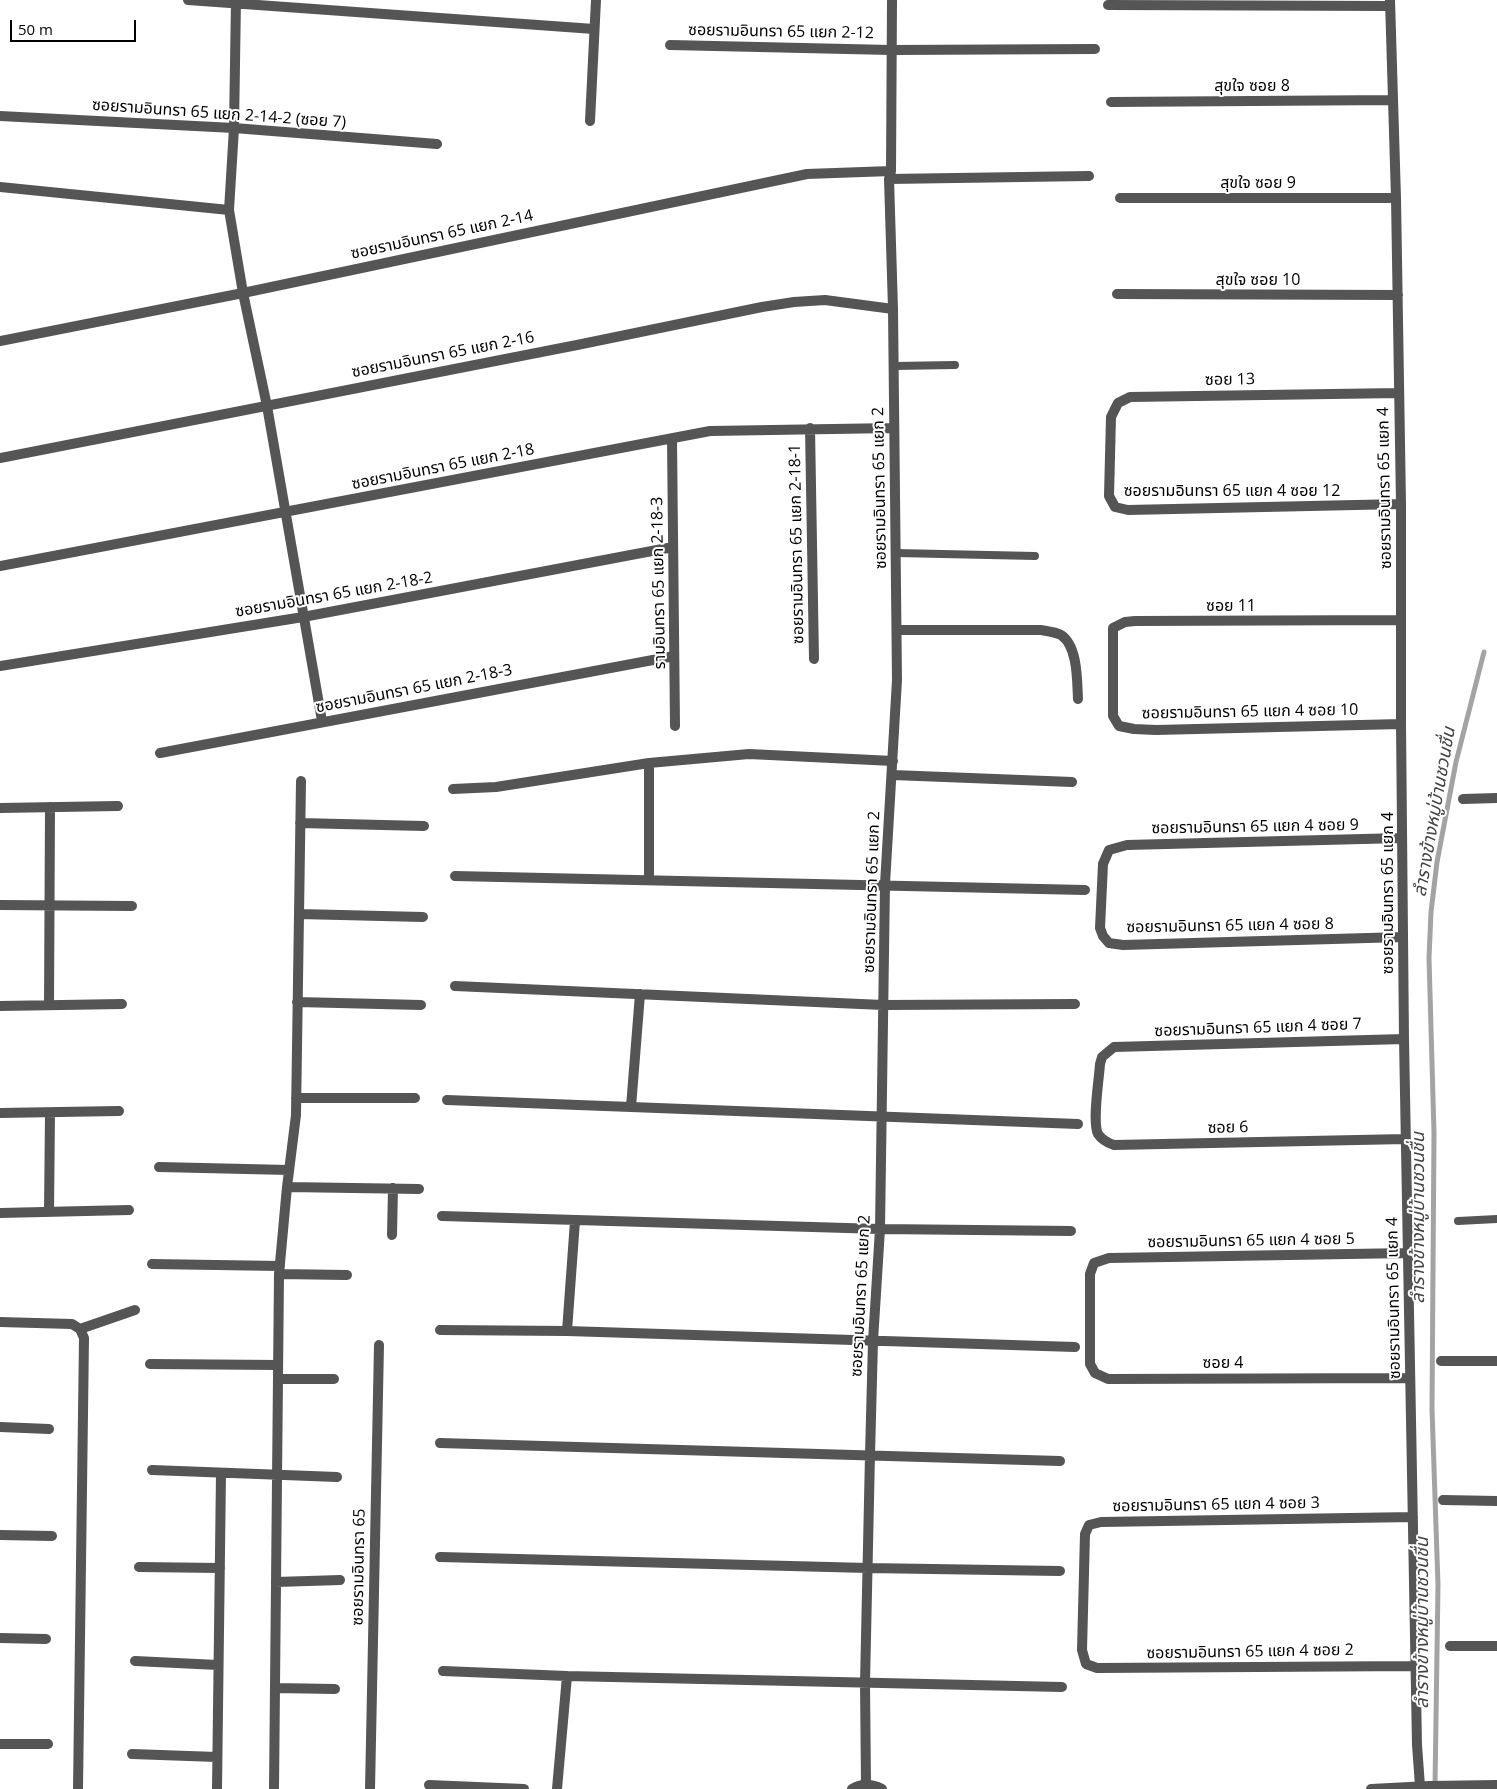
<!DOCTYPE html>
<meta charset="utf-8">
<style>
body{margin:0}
#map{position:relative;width:1497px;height:1789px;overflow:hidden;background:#fff;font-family:"Open Sans",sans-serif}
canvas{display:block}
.scale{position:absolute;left:10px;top:20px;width:126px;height:22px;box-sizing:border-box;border:2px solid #000;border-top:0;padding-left:6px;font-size:15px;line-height:18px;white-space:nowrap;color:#000;-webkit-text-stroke:4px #fff;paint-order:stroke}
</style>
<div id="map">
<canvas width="1497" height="1789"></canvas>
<div class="scale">50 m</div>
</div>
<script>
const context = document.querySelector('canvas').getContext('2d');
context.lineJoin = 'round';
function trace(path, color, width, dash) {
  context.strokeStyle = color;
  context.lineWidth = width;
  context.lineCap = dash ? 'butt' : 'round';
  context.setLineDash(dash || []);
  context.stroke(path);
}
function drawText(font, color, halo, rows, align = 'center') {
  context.font = font + ' "Open Sans","Noto Sans Thai",sans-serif';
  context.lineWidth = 4;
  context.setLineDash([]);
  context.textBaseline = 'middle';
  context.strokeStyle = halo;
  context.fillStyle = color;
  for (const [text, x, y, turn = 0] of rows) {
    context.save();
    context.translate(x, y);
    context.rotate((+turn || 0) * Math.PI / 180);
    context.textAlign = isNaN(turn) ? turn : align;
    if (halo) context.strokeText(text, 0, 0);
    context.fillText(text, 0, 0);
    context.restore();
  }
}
trace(new Path2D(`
 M1435 1786 1438 1585 1432 1409 1434 1133 1429 958 1431 912 1437 862 1456 762 1484 652`), '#a3a3a3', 5);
trace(new Path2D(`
 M894 366 955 365
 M896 553 1035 556
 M1458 1221 1497 1219`), '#555', 8);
trace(new Path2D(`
 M188 0 594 29
 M236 0 234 128 229 210 243 293 267 406 322 721
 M1390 0 1396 198 1401 504V724L1404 1039 1417 1745 1420 1786
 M1108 5 1390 6
 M670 45 891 50 1095 49
 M1111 102 1393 100
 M0 116 234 128 437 144
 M590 121 596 0
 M889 179 1089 176
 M0 187 229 210
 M1120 198H1396
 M1117 294 1398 295
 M0 341 243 293 807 174 891 171
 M1399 393 1130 397 1118 403 1111 417 1109 496 1115 507 1128 510 1401 504
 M810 428 814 659
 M672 439 675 726
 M0 458 577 345 762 307 794 302 825 300 893 309
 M0 566 710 431 894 428
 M1401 620 1135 621 1125 622 1113 628V716L1119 726 1134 729 1156 730 1401 724
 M897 630H1041C1047 631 1056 632 1061 635 1078 646 1077 681 1078 699
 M0 666 303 617 673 547
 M160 753 674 656
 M649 763V880
 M893 775 1072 782
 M453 789 496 787 649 763 749 754 893 761
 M1463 799 1497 798
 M0 808 118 806
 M300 823 424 826
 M1402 838 1127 845 1109 850 1103 864 1100 928 1103 936 1109 943 1123 945 1403 937
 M455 876 1085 890
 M0 905 132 906
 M299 914 423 917
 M455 986 883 1005 1075 1004
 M297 1002 421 1005
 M49 1005 50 807
 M0 1006 122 1004
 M1404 1039 1114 1047 1102 1057 1100 1064C1099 1080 1092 1122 1098 1134 1102 1140 1108 1143 1114 1145L1406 1139
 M296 1098H415
 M447 1100 1078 1124
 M631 1107 640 994
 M0 1113 119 1111
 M159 1167 289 1170
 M287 1187 419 1189
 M49 1212 50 1113
 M0 1213 129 1210
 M442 1216 880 1229 1071 1231
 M392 1235 393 1188
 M1409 1253 1109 1258 1094 1263 1090 1274V1364L1095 1373 1108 1379 1410 1378
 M152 1264 280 1266
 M279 1274 347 1275
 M0 1322 72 1324 80 1329 84 1338 78 1789
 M80 1329 135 1310
 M440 1330 567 1331 1075 1347
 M567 1331 575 1221
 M1441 1361H1497
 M150 1364 278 1365
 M278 1379H334
 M0 1427 49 1429
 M440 1443 1060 1461
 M152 1470 337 1477
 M1443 1500 1497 1501
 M1413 1517 1101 1522 1089 1525 1085 1534 1082 1650 1086 1664 1097 1668 1415 1666
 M0 1535 52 1536
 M440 1557 868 1568 1060 1571
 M139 1567 220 1568
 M276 1582 340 1580
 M0 1638 46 1639
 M1450 1646H1497
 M135 1661 218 1665
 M443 1671 567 1676 1062 1687
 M275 1688 335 1689
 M0 1744H48
 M132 1754 217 1757
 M429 1785 524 1789
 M866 1785 865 1683 870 1455 873 1341 880 1229 885 884 897 680 893 309 889 179 891 171 892 0
 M217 1789 221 1473
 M274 1789 279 1274 287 1187 296 1115 301 781
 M370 1789 379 1345
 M557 1789 567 1676
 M852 1789C862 1783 872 1784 882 1789
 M1371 1789 1429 1786 1497 1785`), '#555', 10);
drawText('16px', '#000', '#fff', [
 ["ซอยรามอินทรา 65 แยก 2-12",781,32,1],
 ["สุขใจ ซอย 8",1252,86],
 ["ซอยรามอินทรา 65 แยก 2-14-2 (ซอย 7)",219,114,4],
 ["สุขใจ ซอย 9",1258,183],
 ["ซอยรามอินทรา 65 แยก 2-14",442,235,-12],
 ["สุขใจ ซอย 10",1258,280],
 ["ซอยรามอินทรา 65 แยก 2-16",443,355,-11],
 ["ซอย 13",1230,380,-1],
 ["ซอยรามอินทรา 65 แยก 2-18",443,467,-11],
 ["ซอยรามอินทรา 65 แยก 2",880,488,-91],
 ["ซอยรามอินทรา 65 แยก 4",1385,488,-91],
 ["ซอยรามอินทรา 65 แยก 4 ซอย 12",1232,491],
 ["ซอยรามอินทรา 65 แยก 2-18-1",797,544,-91],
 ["รามอินทรา 65 แยก 2-18-3",659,583,-91],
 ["ซอยรามอินทรา 65 แยก 2-18-2",334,595,-10],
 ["ซอย 11",1231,606],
 ["ซอยรามอินทรา 65 แยก 2-18-3",414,689,-11],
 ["ซอยรามอินทรา 65 แยก 4 ซอย 10",1250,712,-1],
 ["ซอยรามอินทรา 65 แยก 4 ซอย 9",1255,827,-1],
 ["ซอยรามอินทรา 65 แยก 2",872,892,-88],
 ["ซอยรามอินทรา 65 แยก 4",1388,893,-90],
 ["ซอยรามอินทรา 65 แยก 4 ซอย 8",1230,926,-1],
 ["ซอยรามอินทรา 65 แยก 4 ซอย 7",1258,1028,-2],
 ["ซอย 6",1228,1128,-1],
 ["ซอยรามอินทรา 65 แยก 4 ซอย 5",1251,1241,-1],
 ["ซอยรามอินทรา 65 แยก 2",861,1296,-87],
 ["ซอยรามอินทรา 65 แยก 4",1394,1298,-91],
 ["ซอย 4",1223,1363],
 ["ซอยรามอินทรา 65 แยก 4 ซอย 3",1216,1505,-1],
 ["ซอยรามอินทรา 65",359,1567,-89],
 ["ซอยรามอินทรา 65 แยก 4 ซอย 2",1250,1652,-1]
]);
drawText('italic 18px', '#444', '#fff', [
 ["ลำรางข้างหมู่บ้านชวนชื่น",1435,812,-80],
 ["ลำรางข้างหมู่บ้านชวนชื่น",1419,1218,-90],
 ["ลำรางข้างหมู่บ้านชวนชื่น",1423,1623,-90]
]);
</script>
